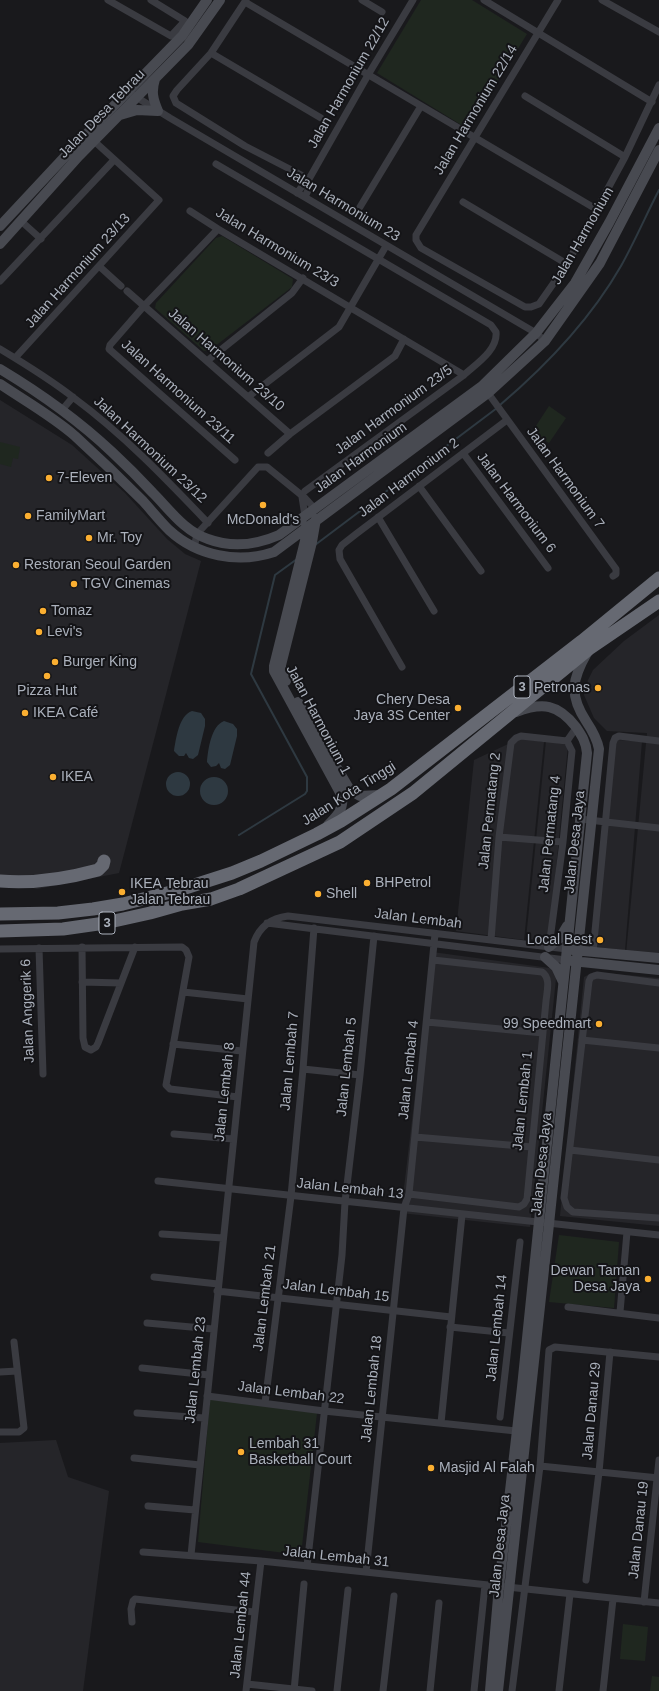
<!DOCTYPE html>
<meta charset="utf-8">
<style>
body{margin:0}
canvas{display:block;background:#19191c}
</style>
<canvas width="659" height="1691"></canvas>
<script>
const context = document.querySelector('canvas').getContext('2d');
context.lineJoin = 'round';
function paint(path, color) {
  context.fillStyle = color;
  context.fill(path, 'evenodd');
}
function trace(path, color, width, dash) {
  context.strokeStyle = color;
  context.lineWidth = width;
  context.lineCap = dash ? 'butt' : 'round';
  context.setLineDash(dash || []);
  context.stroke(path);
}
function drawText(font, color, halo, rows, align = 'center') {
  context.font = font + ' Helvetica,sans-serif';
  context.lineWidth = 4;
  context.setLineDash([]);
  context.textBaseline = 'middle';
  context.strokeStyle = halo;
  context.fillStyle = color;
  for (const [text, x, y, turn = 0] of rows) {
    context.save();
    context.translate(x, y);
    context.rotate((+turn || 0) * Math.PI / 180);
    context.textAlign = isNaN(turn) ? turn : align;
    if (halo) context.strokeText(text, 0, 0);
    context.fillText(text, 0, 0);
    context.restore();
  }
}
paint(new Path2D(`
 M0 400 72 445 125 493 167 539 185 554 201 561 119 873 37 889 0 879Z
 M659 615V957L626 954 647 733 607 731 594 718 584 695 588 680 593 670 624 641Z
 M521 738 544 742 524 940 456 931 474 760Z
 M616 740 642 741 625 950 596 947Z
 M546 741 568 745 549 941 526 939Z
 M432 952 557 969 530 1227 401 1213Z
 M594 972 659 978V1226L560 1216 584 977Z
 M56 1440 68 1477 109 1491 83 1691H0V1443Z`), '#252529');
paint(new Path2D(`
 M421 0H472L527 34 468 129 377 73Z
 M222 236 293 279 292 287 210 350 204 351 155 308 156 303 216 238Z
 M549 406 566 418 549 443 532 432Z
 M0 442 20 447 18 459 13 458 11 467 0 464Z
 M559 1235 619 1242 614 1308 549 1302Z
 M210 1399 317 1413 301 1555 198 1542Z
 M623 1624 648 1627 645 1661 620 1659Z
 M652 1676 659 1677V1691H650Z`), '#1f271f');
paint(new Path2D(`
 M192 711 201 713 205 719V726L198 755 193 759 189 758 186 753 184 756H179L174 751C176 739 179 715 192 711Z
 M224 721 233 724 237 729V736L230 765 225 769 221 768 219 763 216 766 211 767 207 762C208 750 211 726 224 721Z
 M166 784a12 12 0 1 1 24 0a12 12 0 1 1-24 0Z
 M200 791a14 14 0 1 1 28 0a14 14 0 1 1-28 0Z`), '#2e3941');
trace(new Path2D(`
 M500 405C547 365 590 320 621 266 635 241 646 215 659 190
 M315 545 497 408
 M239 835 305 794 307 791V777L251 674 275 575 297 559`), '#2e3941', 2);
trace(new Path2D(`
 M108 0 171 36 185 21 151 0
 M246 0 211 53 177 90 173 96 176 103 245 146 309 179
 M362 0 382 12
 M484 0 652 102
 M558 0 416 235V240L421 248 525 307H531L539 304 567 264 625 157 659 85
 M602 0 659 32
 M245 2 596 209
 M211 53 321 118
 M133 95 170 118 536 333 545 341
 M525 96 625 157
 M216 164 491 325 496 332C498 350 476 364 464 375L305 491
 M297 193 303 185 309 179 368 75 413 0
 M305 197 309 188V179
 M463 202 567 264
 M360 207 421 106
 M190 211 218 229 464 375
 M21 221 41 239
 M218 229 144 306 110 345 109 349 235 460
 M99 266 121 286
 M0 281 114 160
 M127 291 290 434
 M0 349C25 364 51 380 74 398 123 434 166 479 208 523
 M15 358 159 200 94 141
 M207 361 292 293 303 278
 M488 393 616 569V574L613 576
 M248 397 339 327 386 246
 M62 410 73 397
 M268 453 290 434 395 356 404 339
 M463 453 548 568
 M419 486 481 571
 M302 497 305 516
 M378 517 434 611
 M194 548 197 534 258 467H267L305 498 315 509
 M402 667 340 559 339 550 342 545 356 534 507 420
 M580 819 659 828
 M499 837 563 842
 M267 923 566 960
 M491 940 499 837 511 743 516 738 521 736 567 741
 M82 947 83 1038 85 1047 91 1050 96 1047 98 1043 135 947
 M549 947 563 842 572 751 567 741 576 728
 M39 948 43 1074
 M0 949 182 947 186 950 189 957 166 1085 170 1089 238 1097
 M593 952 613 743 615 738 619 736 659 741
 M82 982 121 983
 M659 983 597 975 591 977 589 981 564 1198 567 1207 573 1212 659 1218
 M183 992 248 999
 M427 1022 543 1033
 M582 1040 659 1048
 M173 1044 242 1051
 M303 1069 360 1075
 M174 1134 233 1139
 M415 1137 532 1147
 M570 1150 659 1160
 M158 1181 659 1235
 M409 1194 519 1207 524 1204 527 1199 546 1001C547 991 551 978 542 972L433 960
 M162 1234 223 1238
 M154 1277 218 1284
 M217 1291 451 1317
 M568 1307 659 1318
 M620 1312 627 1232
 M147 1323 213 1329
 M450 1327 509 1333
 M142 1368 209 1375
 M0 1372 17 1371
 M207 1396 324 1411 516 1431
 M265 1403 291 1196 303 1069 314 928
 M137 1413 204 1418
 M500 1417 520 1242
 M441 1423 462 1215
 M0 1432H19L24 1428 14 1342
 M134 1458 200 1465
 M540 1466 659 1478
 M148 1506 195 1510
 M143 1552 261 1561 659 1603
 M191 1555 254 942C260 926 271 918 288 916L567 949
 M307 1566 342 1255 345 1202 360 1075 374 936
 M366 1572 404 1208 409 1194 435 934
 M586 1580 599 1472 610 1352
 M644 1602 659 1460
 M132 1622 131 1609 133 1601 135 1599 254 1612
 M247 1684 312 1691
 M246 1691 261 1561
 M294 1691 304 1584
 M337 1691 348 1590
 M383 1691 394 1596
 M430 1691 439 1603
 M474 1691 485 1585
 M512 1691 540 1466 549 1350 555 1347 659 1357
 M559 1691 570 1594
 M603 1691 613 1599`), '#3a3b41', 7);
trace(new Path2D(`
 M120 115 137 110 158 111C153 99 151 92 155 79
 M0 226 72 149 182 36 207 0
 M0 244 79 156 188 45 220 0
 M0 369C40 393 78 420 112 452 126 465 140 479 153 493 170 510 184 531 208 539 232 548 256 545 279 535L482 386 536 333 575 283 609 223 659 128
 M0 384C25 401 52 416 75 436 98 457 121 479 143 501 152 511 160 521 169 530 197 556 238 564 274 552L488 393 545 341 600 263 659 150
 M306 526 305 541 274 666V671L342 796C344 809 337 816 328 825
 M286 681 281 670V665L312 542 316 519
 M298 702 350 790 360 796 380 795
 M549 947 560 938 567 926
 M573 950 659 958
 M545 957 556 967 563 982
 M572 961 659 970
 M490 1691 499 1586 522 1387 587 753C586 742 582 736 576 727 558 704 543 702 516 712
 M498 1691 549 1224 599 749C597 738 592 730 586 721 569 695 572 679 587 653`), '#484a51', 10);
trace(new Path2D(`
 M0 881C34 884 65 879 98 870L103 865 104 861
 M0 914 58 913 93 909 123 904 179 890 232 873 261 861 317 834 341 821 391 789 582 641 659 578
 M0 931 63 929 105 923 150 913 182 904 211 899 239 889 340 842 413 793 589 649 659 601`), '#666972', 13);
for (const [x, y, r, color] of [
 [49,478,4,"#fbaf31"],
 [263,505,4,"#fbaf31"],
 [28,516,4,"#fbaf31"],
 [89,538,4,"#fbaf31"],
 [16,565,4,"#fbaf31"],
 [74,584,4,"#fbaf31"],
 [43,611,4,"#fbaf31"],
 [39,632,4,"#fbaf31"],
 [55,662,4,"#fbaf31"],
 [47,676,4,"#fbaf31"],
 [598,688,4,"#fbaf31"],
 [458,708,4,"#fbaf31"],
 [25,713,4,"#fbaf31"],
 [53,777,4,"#fbaf31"],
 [367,883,4,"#fbaf31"],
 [122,892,4,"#fbaf31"],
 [318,894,4,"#fbaf31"],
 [600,940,4,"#fbaf31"],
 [599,1024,4,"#fbaf31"],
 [648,1279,4,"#fbaf31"],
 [241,1452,4,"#fbaf31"],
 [431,1468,4,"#fbaf31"]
]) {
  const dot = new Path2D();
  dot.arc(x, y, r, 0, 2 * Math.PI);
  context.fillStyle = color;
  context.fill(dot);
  trace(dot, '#141417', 1.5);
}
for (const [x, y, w] of [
 [522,687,16],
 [107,923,16]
]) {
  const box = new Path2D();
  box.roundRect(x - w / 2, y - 11, w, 22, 3);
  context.fillStyle = '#141417';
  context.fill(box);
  trace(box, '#abb1bc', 1);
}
drawText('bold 13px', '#abb1bc', null, [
 ["3",522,687],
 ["3",107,923]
]);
drawText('14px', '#abb1bc', '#141417', [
 ["Jalan Harmonium 22/12",349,83,-60],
 ["Jalan Harmonium 22/14",476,110,-59],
 ["Jalan Desa Tebrau",102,114,-46],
 ["Jalan Harmonium 23",343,205,31],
 ["Jalan Harmonium",583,236,-60],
 ["Jalan Harmonium 23/3",277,248,31],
 ["Jalan Harmonium 23/13",78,271,-48],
 ["Jalan Harmonium 23/10",226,360,41],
 ["Jalan Harmonium 23/11",178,392,42],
 ["Jalan Harmonium 23/5",394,410,-36],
 ["Jalan Harmonium 23/12",150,450,43],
 ["Jalan Harmonium",361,458,-36],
 ["Jalan Harmonium 2",409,478,-37],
 ["Jalan Harmonium 7",565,478,54],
 ["Jalan Harmonium 6",516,503,53],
 ["Jalan Harmonium 1",318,720,62],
 ["Jalan Kota Tinggi",349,794,-32],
 ["Jalan Permatang 2",490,811,-84],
 ["Jalan Permatang 4",550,834,-84],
 ["Jalan Desa Jaya",575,842,-84],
 ["Jalan Lembah",418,919,7],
 ["Jalan Anggerik 6",28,1011,-92],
 ["Jalan Lembah 7",290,1061,-85],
 ["Jalan Lembah 5",347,1067,-84],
 ["Jalan Lembah 4",409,1070,-84],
 ["Jalan Lembah 8",225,1092,-84],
 ["Jalan Lembah 1",523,1101,-84],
 ["Jalan Desa Jaya",542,1164,-84],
 ["Jalan Lembah 13",350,1189,6],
 ["Jalan Lembah 15",336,1291,7],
 ["Jalan Lembah 21",265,1298,-83],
 ["Jalan Lembah 14",497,1328,-84],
 ["Jalan Lembah 23",196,1370,-84],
 ["Jalan Lembah 18",372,1389,-84],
 ["Jalan Lembah 22",291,1393,7],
 ["Jalan Danau 29",592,1411,-85],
 ["Jalan Danau 19",639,1530,-84],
 ["Jalan Desa Jaya",500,1546,-84],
 ["Jalan Lembah 31",336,1557,6],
 ["Jalan Lembah 44",241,1625,-84]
]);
drawText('14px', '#abb1bc', '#141417', [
 ["7-Eleven",57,478],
 ["FamilyMart",36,516],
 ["McDonald's",263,520,"center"],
 ["Mr. Toy",97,538],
 ["Restoran Seoul Garden",24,565],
 ["TGV Cinemas",82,584],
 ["Tomaz",51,611],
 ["Levi's",47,632],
 ["Burger King",63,662],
 ["Petronas",590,688,"right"],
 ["Pizza Hut",47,691,"center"],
 ["Chery Desa",450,700,"right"],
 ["Jaya 3S Center",450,716,"right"],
 ["IKEA Café",33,713],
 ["IKEA",61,777],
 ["BHPetrol",375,883],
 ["IKEA Tebrau",130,884],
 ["Jalan Tebrau",130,900],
 ["Shell",326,894],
 ["Local Best",592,940,"right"],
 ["99 Speedmart",591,1024,"right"],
 ["Dewan Taman",640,1271,"right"],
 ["Desa Jaya",640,1287,"right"],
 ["Lembah 31",249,1444],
 ["Basketball Court",249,1460],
 ["Masjid Al Falah",439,1468]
], 'left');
</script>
